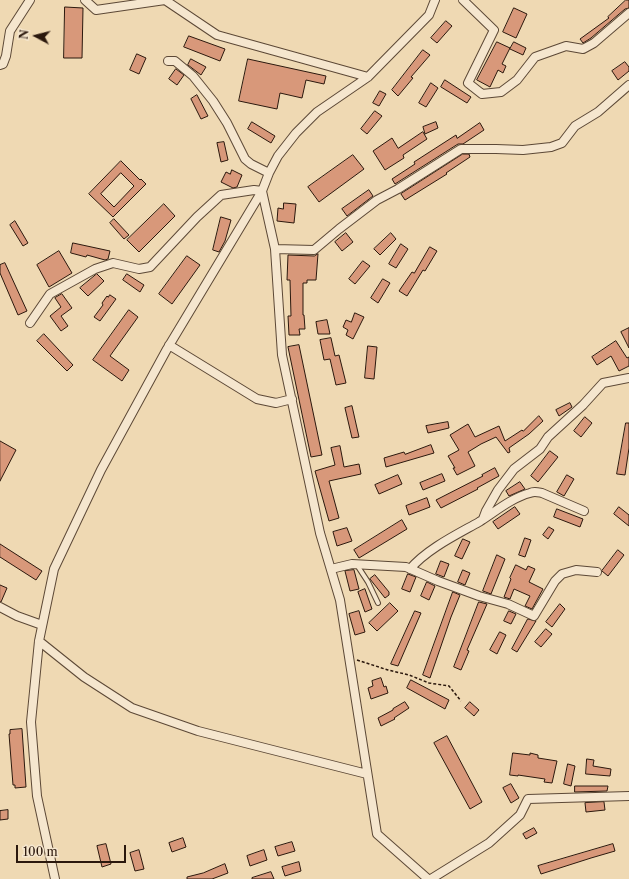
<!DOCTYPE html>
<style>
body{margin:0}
#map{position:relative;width:629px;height:879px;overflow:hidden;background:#efd9b3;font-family:"Libre Caslon Text",serif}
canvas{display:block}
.north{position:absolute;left:16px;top:16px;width:40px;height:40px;-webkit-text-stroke:3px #f5e6ce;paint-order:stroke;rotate:277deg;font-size:11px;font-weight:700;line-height:16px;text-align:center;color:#2b180d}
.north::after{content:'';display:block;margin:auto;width:14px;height:18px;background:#2b180d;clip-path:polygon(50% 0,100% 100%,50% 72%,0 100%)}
.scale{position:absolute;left:16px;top:845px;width:110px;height:18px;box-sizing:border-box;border:2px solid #2b180d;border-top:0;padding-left:5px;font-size:12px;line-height:14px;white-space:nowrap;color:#2b180d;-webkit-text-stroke:3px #f5e6ce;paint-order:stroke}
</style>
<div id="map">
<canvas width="629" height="879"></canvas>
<div class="north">N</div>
<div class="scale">100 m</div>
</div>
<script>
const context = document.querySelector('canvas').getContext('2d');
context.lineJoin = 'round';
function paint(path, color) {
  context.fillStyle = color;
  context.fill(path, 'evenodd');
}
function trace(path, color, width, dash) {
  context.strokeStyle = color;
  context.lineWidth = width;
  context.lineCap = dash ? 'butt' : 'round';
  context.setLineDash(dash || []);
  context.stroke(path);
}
const building = new Path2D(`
 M626 0H629V8L625 9 591 38 583 43 580 39 609 18 608 17Z
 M65 7 83 8 82 58H64Z
 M514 8 527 14 516 38 503 32Z
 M446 21 452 26 437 43 431 38Z
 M189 36 225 49 220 61 184 47Z
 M497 42 510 48 502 64 506 66 503 73 498 70 490 87 477 80Z
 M514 42 526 48 523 55 510 49Z
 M423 50 430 55 411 77 413 78 398 96 392 90Z
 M137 54 146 58 139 74 130 70Z
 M191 59 206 67 201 75 188 65Z
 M248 59 326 76 324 84 306 80 302 98 280 93 277 109 239 101Z
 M625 62 629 67V71L618 80 612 71Z
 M176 69 184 75 177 85 169 79Z
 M445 80 471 97 467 103 441 87Z
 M431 83 438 88 426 107 419 103Z
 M380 91 386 94 379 106 373 103Z
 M197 95 208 116 201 119 191 99Z
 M375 111 382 116 367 134 361 129Z
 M252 122 275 136 271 143 248 129Z
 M436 122 438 128 425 134 423 127Z
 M480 123 484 130 463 144H458L395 184 392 179 415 164 414 162 456 135 457 138Z
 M423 132 427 139 403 155 404 158 385 170 373 151 392 138 398 148Z
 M224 142 228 160 221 162 217 143Z
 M463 154H469L470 157 446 173 447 174 405 200 401 194Z
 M353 155 364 169 319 202 308 187Z
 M121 161 140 180 141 179 146 184 113 217 89 194ZM121 173 134 186 114 207 101 194Z
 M232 170 242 175 237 187 233 188 221 182 226 172 230 174Z
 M369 190 373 196 347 216 342 209Z
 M284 203 296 204 294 223 277 221 278 208 283 209Z
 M164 204 175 216 139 252 127 240Z
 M221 217 231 220 225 241 219 252 213 250Z
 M114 219 129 235 124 239 110 223Z
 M15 221 28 243 23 246 10 225Z
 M346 233 353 242 342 251 335 242Z
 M391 233 396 239 380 255 374 249Z
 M73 243 110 251 108 259 105 260 87 255 86 257 71 253Z
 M401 244 408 249 396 268 389 264Z
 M430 247 437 251 425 271 423 270 407 296 399 291 412 272 414 273Z
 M59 251 72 273 49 287 37 265Z
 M318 254 316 280H307V283H303V315H304L305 329H299L300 335H289L288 316H291L290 280H287L288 255 314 256Z
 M187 256 200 265 172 304 159 294Z
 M363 261 370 266 355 284 349 279Z
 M5 263 27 311 18 315 0 273V265Z
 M97 274 104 281 88 296 80 288Z
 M127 274 144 285 140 292 123 280Z
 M383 279 390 283 378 303 371 298Z
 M62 294 72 308 61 316 68 326 61 331 50 316 61 307 55 298Z
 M110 295 116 299 100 321 94 317 103 305 102 303 107 296 108 297Z
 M129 310 138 317 110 356 129 370 122 381 93 360Z
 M355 313 364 317 353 339 346 335 348 330 343 327 346 320 351 322Z
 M327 320 330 334H318L316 322Z
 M629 328V348L621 332Z
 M44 334 73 365 67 371 37 341Z
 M331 338 335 356 339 355 346 383 336 385 330 359 324 360 320 340Z
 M616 341 627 358 629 357V366L619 371 611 356 597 365 592 357Z
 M299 345 322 455 311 457 288 347Z
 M368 346 377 347 374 379 365 378Z
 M570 403 572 407 559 416 556 410Z
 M352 406 359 437 352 438 345 408Z
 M539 416 543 421 529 434 509 448 510 452 508 453 496 437 481 444 468 452 475 466 457 475 453 468H455L448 456 459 450 450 435 468 424 475 437 499 426 505 441 522 430 523 431Z
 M585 417 592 423 581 437 574 431Z
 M448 422 449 428 428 433 426 426Z
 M626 423H629V448L625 475 617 474Z
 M0 441 16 450 0 481Z
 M431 445 434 453 386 467 384 458 404 452 405 454Z
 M340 446 344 467 359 464 361 474 329 481 339 518 329 521 315 471 335 465 331 448Z
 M550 451 558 457 538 482 531 476Z
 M495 468 499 476 477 488 478 489 441 508 436 500 483 476 482 475Z
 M442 474 445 481 423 490 420 483Z
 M398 475 402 484 379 494 375 485Z
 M567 475 574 479 564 496 557 492Z
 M520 482 525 489 509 496 506 491Z
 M427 498 430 507 409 515 406 506Z
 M515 507 520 514 498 529 493 522Z
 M619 507 629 515V526L614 514Z
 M557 509 583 519 580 527 554 517Z
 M402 520 407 529 359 558 354 550Z
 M549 527 554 530 548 539 543 535Z
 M347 528 352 541 337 546 333 532Z
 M525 538 531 540 525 557 519 555Z
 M463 539 470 542 462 559 455 556Z
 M0 544 42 571 36 580 0 557Z
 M618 550 624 555 608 576 602 571Z
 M497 555 505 559 491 594 483 591Z
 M441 561 449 564 444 577 436 574Z
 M516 565 526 570 528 566 535 569 529 582 543 589 532 609 525 606 530 596 514 589 510 599 504 597 511 579 510 578Z
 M354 570 359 589 350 591 345 571Z
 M463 570 470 573 465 585 458 582Z
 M408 574 416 577 410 592 402 589Z
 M375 575 389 592V595L385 598 370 579Z
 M427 582 435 586 429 600 421 596Z
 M0 585 7 588 1 602H0Z
 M365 589 372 609 365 612 358 592Z
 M453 592 460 595 451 617 430 678 423 675Z
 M479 602 487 604 467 650 469 651 461 670 454 667Z
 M390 603 398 611 377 631 369 623Z
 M560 604 565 609 552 627 546 622Z
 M359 611 365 632 355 635 349 614Z
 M415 611 421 613 398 666 391 664Z
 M509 611 516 614 511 624 504 621Z
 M528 619 536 621 517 652 512 649Z
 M546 629 552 634 541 647 535 642Z
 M500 632 506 635 497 654 490 650Z
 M381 678 384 687 386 686 388 693 371 699 368 688 373 686 372 681Z
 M411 680 449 700 445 709 407 688Z
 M405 702 409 708 394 718 395 719 381 726 378 718 393 710V709Z
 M470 702 479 710 474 716 465 708Z
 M22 729 26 787 15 788V785H13L9 734H10V730Z
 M447 736 482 802 470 809 434 743Z
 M513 753 530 755V753L538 755V758L557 761 552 783 544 782 545 779 518 775V776L510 775Z
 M587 759 594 760 593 766 611 769 610 776 586 774Z
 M568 764 575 766 571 786 564 784Z
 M511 784 519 798 511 803 503 788Z
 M575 786H608L607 791 575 792Z
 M604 802 605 810 586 812 585 803Z
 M8 810V819L0 820V811Z
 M534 828 537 833 526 839 523 834Z
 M183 838 186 847 172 852 169 843Z
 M292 842 295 851 278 856 275 847Z
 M106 844 111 864 102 867 97 846Z
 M613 844 615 851 591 858 541 874 538 866Z
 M139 850 144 869 135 871 130 853Z
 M264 850 267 860 250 866 247 856Z
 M299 862 301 871 285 876 282 867Z
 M225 864 228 873 212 879H187V877L203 873Z
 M271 872 274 879H252V878Z`);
paint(building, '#d8987a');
trace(building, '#2b180d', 1);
const lane = new Path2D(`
 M357 565 368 582 378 603`);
const street = new Path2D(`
 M85 0 96 10 165 0 217 35 368 77
 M463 0 494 30 468 83 482 94 501 92 517 80 535 57 566 46 583 49 594 43 629 13
 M168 61H175L193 76 213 101 227 123 245 159 251 164 269 173
 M0 65 3 64 6 56 10 31 30 0
 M262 191 275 249 282 355 320 533 340 600 377 834 428 879
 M275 249 314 250 339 229 377 200 398 189 461 149H496L523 150 551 147 562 143 575 126 598 112 629 85
 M30 323 50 294 95 269 113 263 139 269 150 267 197 217 221 195 254 190 262 191
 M169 345 257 399 276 403 292 399
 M483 519 486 511 498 490 514 469 540 449 548 437 583 405 603 383 629 378
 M331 569 352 564 406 567 438 581 479 596 508 604 534 616 555 581 562 574 576 570 597 572
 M410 569C427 549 456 535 479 522 495 512 511 498 530 493 534 491 537 492 542 493L584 511
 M0 607 17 616 42 625
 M39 641 84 677 132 708 198 731 367 774
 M55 879 37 796 31 722 39 641 54 569 101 470 167 349 262 191 269 173 278 156 296 133 317 112 368 77 429 15 435 0
 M431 879 489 843 520 815 528 799 629 796`);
trace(lane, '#5c4836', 6);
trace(street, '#5c4836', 10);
trace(new Path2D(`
 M357 660 388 670 409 675 429 683 449 686 461 701`), '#2b180d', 1.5, [3, 2]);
trace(lane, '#f5e6ce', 4);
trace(street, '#f5e6ce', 8);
</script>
